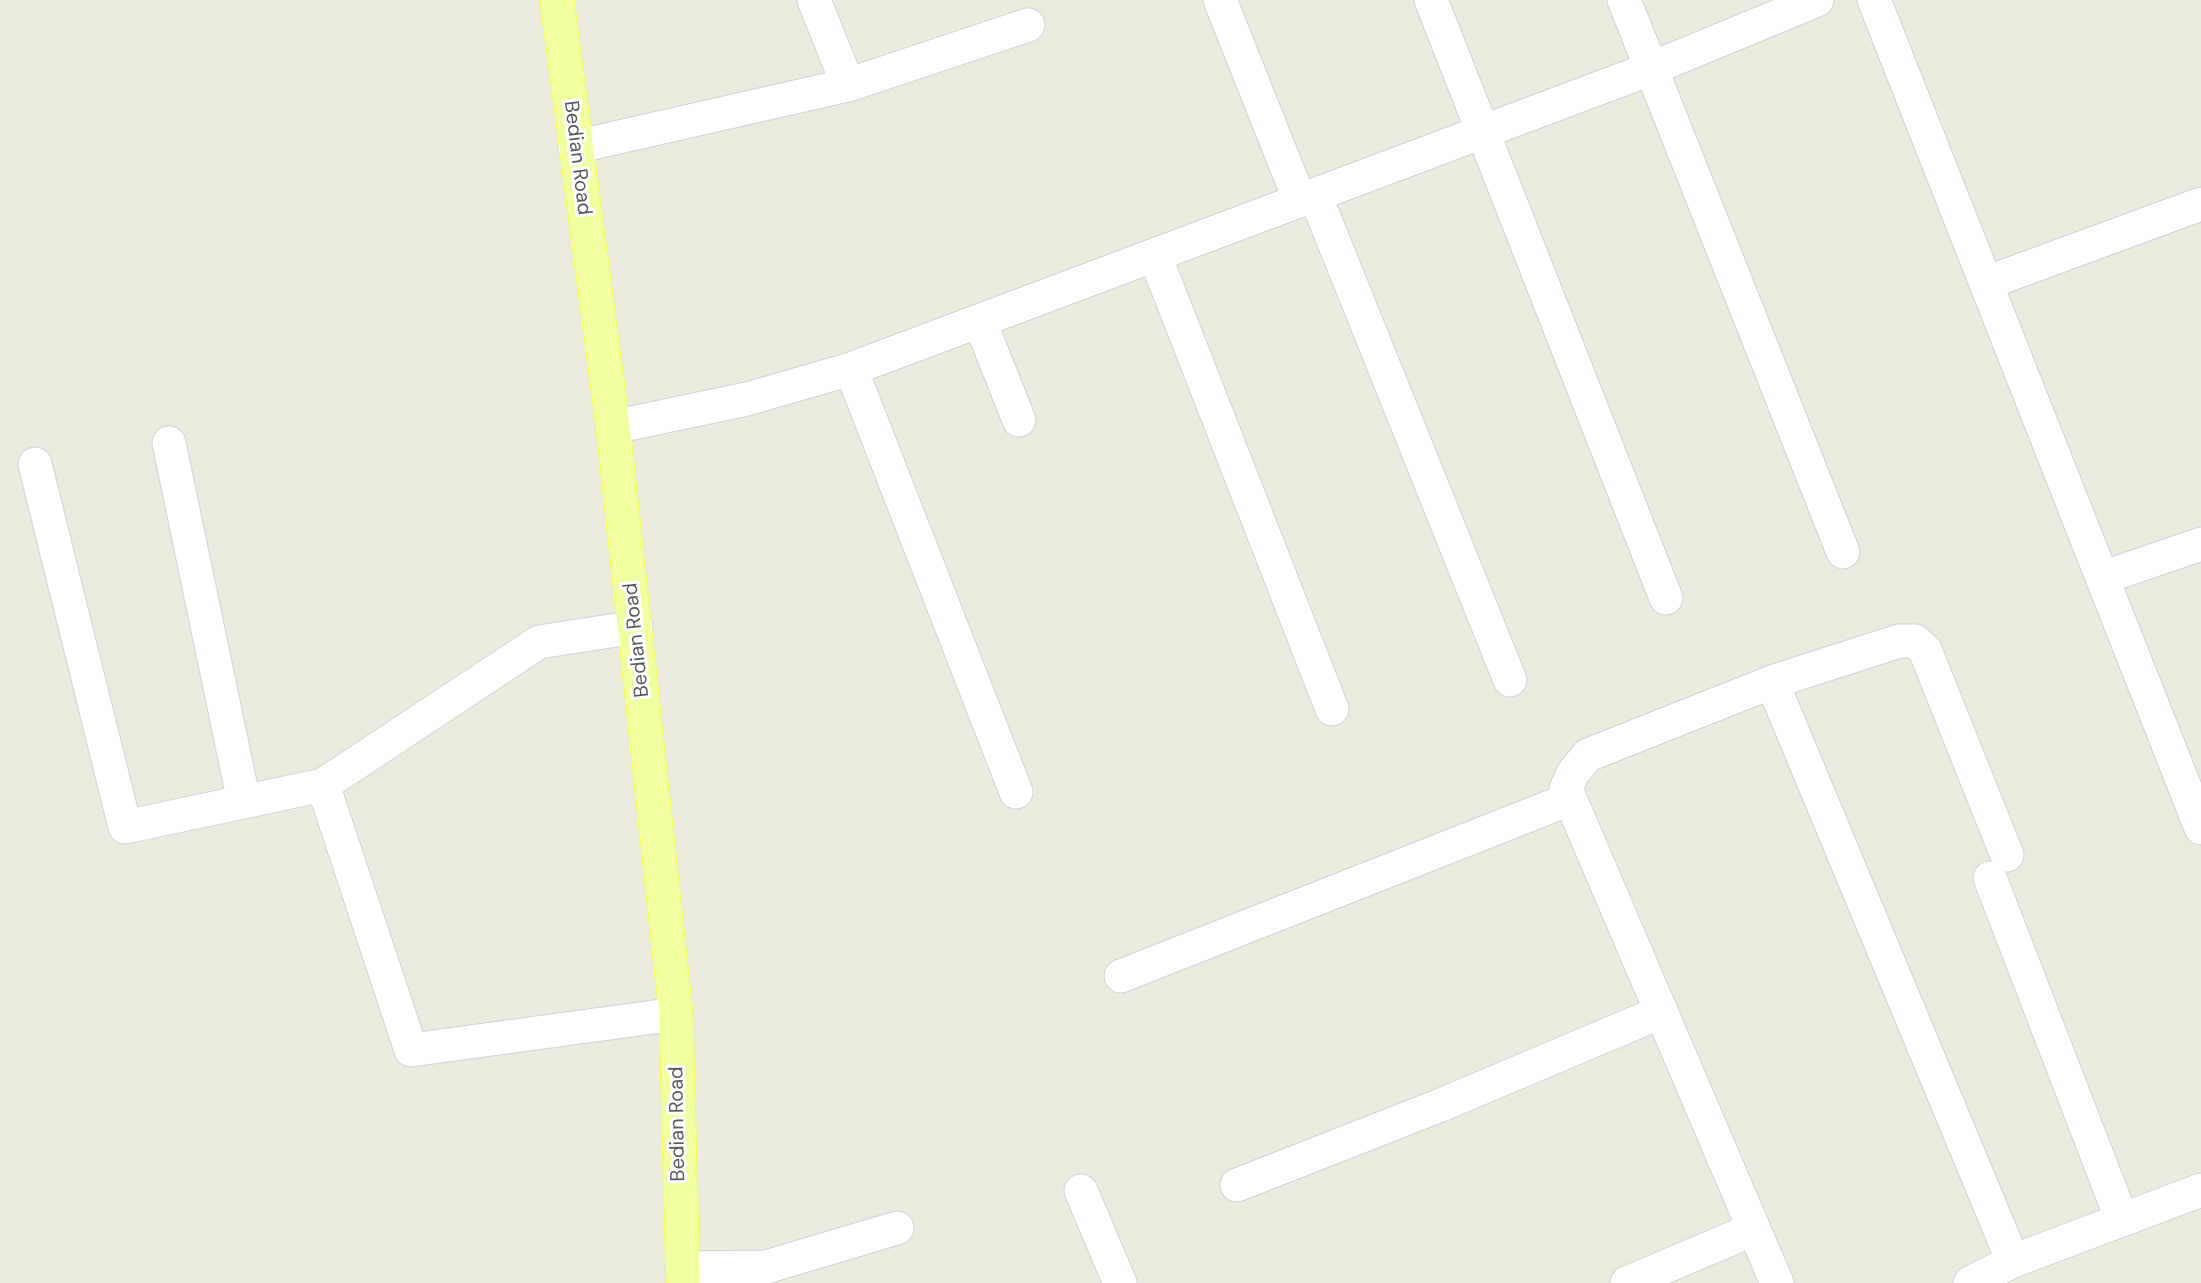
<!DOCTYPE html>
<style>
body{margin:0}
canvas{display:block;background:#ebecde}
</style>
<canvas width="2201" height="1283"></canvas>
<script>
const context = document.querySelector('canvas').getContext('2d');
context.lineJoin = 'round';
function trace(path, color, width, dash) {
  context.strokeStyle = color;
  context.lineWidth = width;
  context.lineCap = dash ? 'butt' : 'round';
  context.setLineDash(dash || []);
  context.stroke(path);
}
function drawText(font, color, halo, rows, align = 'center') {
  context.font = font + ' "DM Sans",sans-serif';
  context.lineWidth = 6;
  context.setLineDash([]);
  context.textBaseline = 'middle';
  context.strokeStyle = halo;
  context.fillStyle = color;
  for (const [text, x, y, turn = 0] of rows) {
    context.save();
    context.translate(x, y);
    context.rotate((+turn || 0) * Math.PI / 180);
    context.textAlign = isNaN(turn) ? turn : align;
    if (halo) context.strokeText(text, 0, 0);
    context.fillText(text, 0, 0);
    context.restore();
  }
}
const minor = new Path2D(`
 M814 0 848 85
 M1220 0 1300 201
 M1431 0 1666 598
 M1624 0 1843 552
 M1874 0 2201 828
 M575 147 848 85 1028 25
 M1315 195 1510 680
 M1155 256 1332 709
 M1986 283 2201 204
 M980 322 1019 420
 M851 369 1016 792
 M613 427 747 399 851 369 1650 69 1817 0
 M169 443 244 802
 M35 464 125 827 323 785
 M2102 578 2201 544
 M636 627 539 642 323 785 411 1050 676 1014
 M1772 682 2013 1261
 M1990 878 2122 1220
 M1121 976 1570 799
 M1237 1185 1441 1105 1661 1012
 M1081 1191 1120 1283
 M682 1268 766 1267 897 1228
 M1627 1283 1754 1229
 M1777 1283 1566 789 1573 773 1588 755 1772 682 1899 641H1915L1925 650 2007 855
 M1970 1283 2013 1261 2201 1190`);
const major = new Path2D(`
 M557 0 613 427 676 1014 683 1283`);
trace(minor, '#d1d2da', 35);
trace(major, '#fbfe45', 35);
trace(minor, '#fff', 33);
trace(major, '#f2ffa0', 33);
drawText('20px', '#575961', '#fff', [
 ["Bedian Road",577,158,83],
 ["Bedian Road",637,640,-96],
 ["Bedian Road",678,1124,-91]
]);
</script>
